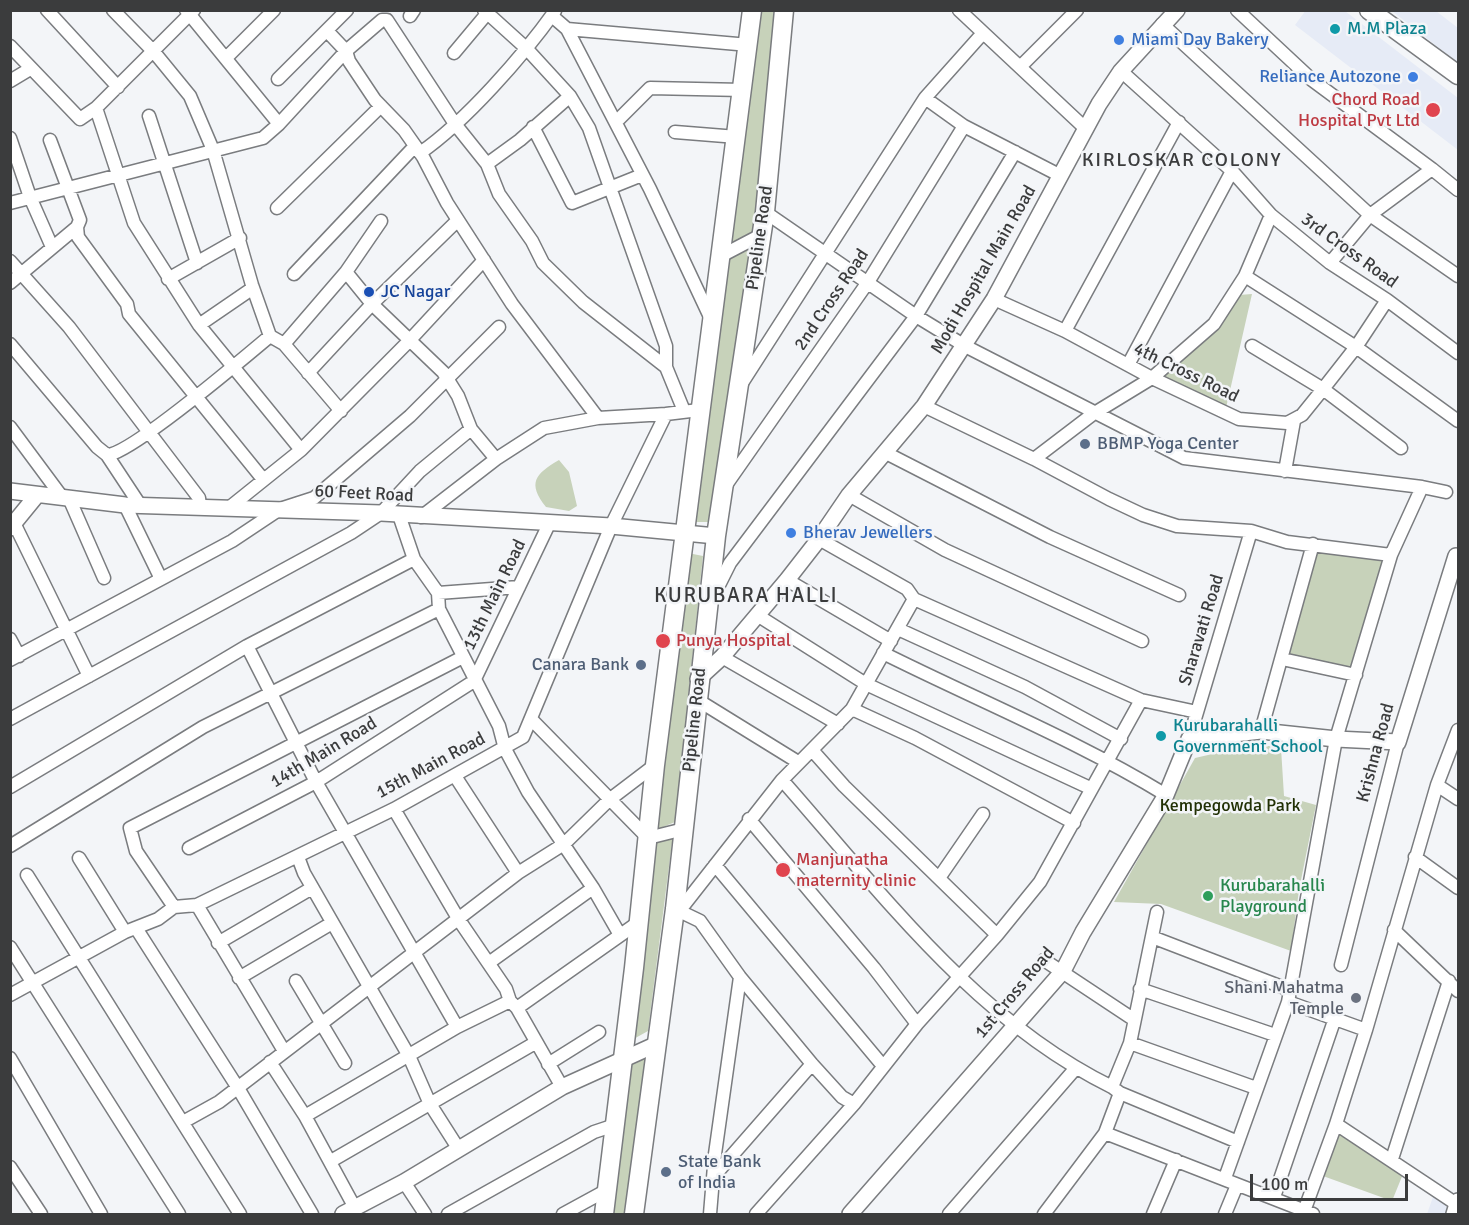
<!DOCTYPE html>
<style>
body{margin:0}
#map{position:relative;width:1469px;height:1225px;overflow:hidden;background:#f3f5f8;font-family:Signika,sans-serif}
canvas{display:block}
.frame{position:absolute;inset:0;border:12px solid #3b3c3d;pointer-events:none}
.scale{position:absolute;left:1250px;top:1174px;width:158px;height:27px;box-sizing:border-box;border:3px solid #3b3c3d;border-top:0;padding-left:8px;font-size:18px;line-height:21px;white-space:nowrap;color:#3b3c3d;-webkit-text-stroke:4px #f3f5f8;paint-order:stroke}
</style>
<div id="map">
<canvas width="1469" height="1225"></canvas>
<div class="frame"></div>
<div class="scale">100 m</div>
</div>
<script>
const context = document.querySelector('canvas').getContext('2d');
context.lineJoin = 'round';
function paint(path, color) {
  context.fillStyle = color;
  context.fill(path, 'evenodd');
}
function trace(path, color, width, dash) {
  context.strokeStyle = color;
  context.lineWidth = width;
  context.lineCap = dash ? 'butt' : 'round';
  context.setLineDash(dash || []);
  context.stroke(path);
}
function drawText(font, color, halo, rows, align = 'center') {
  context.font = font + ' Signika,sans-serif';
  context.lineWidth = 5;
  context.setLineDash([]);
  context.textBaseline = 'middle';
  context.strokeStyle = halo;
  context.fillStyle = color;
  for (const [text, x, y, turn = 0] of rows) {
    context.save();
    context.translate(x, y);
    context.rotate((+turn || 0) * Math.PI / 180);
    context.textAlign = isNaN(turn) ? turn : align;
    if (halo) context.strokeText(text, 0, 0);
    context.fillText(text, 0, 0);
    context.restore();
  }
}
paint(new Path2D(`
 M1306 10 1345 11 1458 98V150L1295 25Z
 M1392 11H1436L1458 28V63Z
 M1434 1194 1451 1206 1449 1214H1427Z`), '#e6ebf6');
paint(new Path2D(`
 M756 11H774L756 230 729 245Z
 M751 249 714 522H692L727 259Z
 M1252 294 1226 408 1160 375 1239 295Z
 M559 460 569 472 577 506 569 511 546 507C527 483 535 474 559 460Z
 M1316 548 1385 558 1350 673 1286 658Z
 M688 553 703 556 675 822 651 832Z
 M1256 744 1281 748 1284 796 1316 805 1299 890 1291 951 1161 904 1114 902 1195 758Z
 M673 835 648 1031 630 1041 651 841Z
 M647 1050 624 1214H609L629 1060Z
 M1338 1134 1403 1174 1392 1201 1323 1176Z`), '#c7d2ba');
const minor = new Path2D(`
 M47 10 118 87
 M113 10 154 52 190 96 213 150 252 285 270 336
 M186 10 279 124 346 51 349 61 375 100 404 130 423 157 447 203 512 304 598 418
 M484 10 526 48 570 96 589 128 666 346V367L684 411
 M959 10 1086 129
 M1237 10 1312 80 1432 169
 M410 16 414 10
 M552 16 567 29 650 189 711 319
 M1162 24 1370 215 1330 263
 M567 29 749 45
 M328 32 346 51 382 20H387L455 124 487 164 499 194 532 241 543 263 583 302 666 367
 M10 46 80 119 96 108 194 10
 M454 53 490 10
 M226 58 274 10
 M1020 67 1077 10
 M1121 71 1232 171 1271 215 1330 263 1387 300 1458 353
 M278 79 347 10
 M10 81 30 69
 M925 98 983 33
 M96 108 134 223 199 325 301 450 230 507
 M149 116 197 263
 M616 122 650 88 743 90
 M533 127 572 203 642 175
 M675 132 737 137
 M10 138 30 197 52 247
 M50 140 80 220 77 227 78 237 127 304 129 314 262 478
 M420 153C465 122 523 56 555 11
 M487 164 520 140 570 96
 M1458 190 1432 169 1370 215 1458 276
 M10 203 263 138 279 124
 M277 208 381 106
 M765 212 916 316 965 346 1184 458 1422 487 1391 555 1336 739 1288 1002 1225 1178
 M1271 215 1245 276 1356 347 1458 421
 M721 256 761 235
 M10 261 69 327 199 498 200 505
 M346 272 381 221
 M294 274 415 146
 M168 279 240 238
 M10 283 77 227
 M994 299 1065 331 1152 378 1239 419 1287 423 1302 415 1323 389 1356 347 1387 300
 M199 325 253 288
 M1065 331 1179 122
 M10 344 97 447 107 455C131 454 245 357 270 336L284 344 346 272 372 304 443 372 458 396 471 429 496 459
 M284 344 341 411
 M1252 346 1323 389 1401 448
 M1128 365 1232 171
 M308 373 372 304 458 220
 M742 383 925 98 964 126 1061 176
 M924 406 1034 459 1093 414 1152 378 1214 324 1245 276
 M10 427 62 497
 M301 450 409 341 484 260
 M886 453 1050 537 1179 595
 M107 455 140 505
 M1034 459 1109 499 1143 515 1177 526 1251 531 1287 542 1391 555
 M1285 471 1294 421
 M726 485 868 282 964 126
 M1422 487 1446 492
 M849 495 945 550 1142 641
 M69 498 104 578
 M125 505 161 579
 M399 515 414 559 438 593 439 609 499 726 505 749 528 792 593 888 620 935
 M421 517 496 459 544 428 598 418 666 414
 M15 525 89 676
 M819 539 907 589 914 599 1141 700 1197 712
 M787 580 891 641
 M438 593 519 587
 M713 597 730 563 916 316 1015 152
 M757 615 866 684 1090 788
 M898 629 1025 687 1121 739
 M10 639 19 656
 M247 646 316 782 457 1027
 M883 653C977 700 1076 740 1166 795
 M722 657 838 724
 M1282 659 1356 675
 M10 660 232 541 280 509 314 498 410 416 499 327
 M474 681 549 524
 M696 699 798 762
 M852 709 915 738 1074 823
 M10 719 351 533 381 513 420 471 471 429
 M531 719 648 838 684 829
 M1261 731 1313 544
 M1189 739 1251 531
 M812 750 844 786 997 935
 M455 776 518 873
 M782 780C881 892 975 1020 1112 1087
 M1437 785 1458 799
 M10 787 247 646 414 559
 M749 819 874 968 917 1024
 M10 846 203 727 439 609
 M189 848 316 782 474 681
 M298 857 304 873 409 1056 430 1104 458 1148
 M1415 857 1458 888
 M79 858 125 932
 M715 865 883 1066
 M27 875 240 1214
 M939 878 983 814
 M197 905 284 1051
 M174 907 136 851 130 828 463 657
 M675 909 700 921 740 977 812 1064 842 1097 854 1104
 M680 910 782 780 852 709 914 599
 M136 928 238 1088 312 1214
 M1394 930 1458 991
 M1152 937 1290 990
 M218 943 312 888
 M10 947 179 1214
 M1044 960 1133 1019
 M490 962 593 888
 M1341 965 1398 742
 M239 978 332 923
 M296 981 345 1063
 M1140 989 1275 1035
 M10 995 125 932 158 919 174 907 197 905 394 809 523 737 611 526 666 414 699 410
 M511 1002 517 1008 562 1087
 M1288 1002 1366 1030
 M517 1008 639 922
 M1130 1043 1256 1088
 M10 1058 101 1214
 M270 1062 305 1116
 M548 1064 599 1032
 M1120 1093 1238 1142
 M183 1122 219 1102 518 873 564 844 609 800 655 765
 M1336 1124 1458 1205
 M1105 1133 1120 1093 1112 1087 1130 1043 1157 912
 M1392 1159 1449 981
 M331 1161 535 1043
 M10 1167 41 1214
 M714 1176 812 1064
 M404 1182 425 1214
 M1274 1197 1334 1021
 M355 1208 305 1116 457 1027 510 1001 506 989 459 920 394 809
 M448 1214 594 1132 615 1125
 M563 1214 607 1190
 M710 1214 715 1154 740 977
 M756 1214 854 1104 917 1024 997 935 1040 882 1141 700
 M949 1214 1075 1069
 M1044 1214 1105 1133 1313 1214
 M1153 1214 1176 1160
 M1225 1214 1237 1185
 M1303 1214 1336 1124 1366 1030 1437 785 1458 730`);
const tertiary = new Path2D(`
 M10 491 125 505 381 513 611 526 716 536
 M10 528 37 495
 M698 679 722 657 787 580 819 539 849 495 924 406 994 299 1099 104 1121 71 1177 10
 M343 1214 404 1182 562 1087 657 1044
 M850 1214 1063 971 1083 932 1166 795 1189 739 1261 731 1336 739 1398 742 1456 556 1458 558
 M1454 1214 1458 1201`);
const secondary = new Path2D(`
 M1369 10 1458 75
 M604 1214 634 968 655 765 752 10
 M634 1214 675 909 716 536 765 212 784 10`);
trace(minor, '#7a7c7f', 15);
trace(tertiary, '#7a7c7f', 18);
trace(secondary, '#7a7c7f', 21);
trace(minor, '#fff', 12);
trace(tertiary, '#fff', 15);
trace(secondary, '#fff', 18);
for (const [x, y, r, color] of [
 [1335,29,6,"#0f9aa8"],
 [1119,40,6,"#3f7fe0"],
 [1413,77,6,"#3f7fe0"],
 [1433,110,8,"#e0444e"],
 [369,292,6,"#1a4fb4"],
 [1085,444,6,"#5c6f8a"],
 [791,533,6,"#3f7fe0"],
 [663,641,8,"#e0444e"],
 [641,665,6,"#5c6f8a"],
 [1161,736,6,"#0f9aa8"],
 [783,870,8,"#e0444e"],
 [1208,896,6,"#2e9e5b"],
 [1356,998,6,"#6b7280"],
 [666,1172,6,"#5c6f8a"]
]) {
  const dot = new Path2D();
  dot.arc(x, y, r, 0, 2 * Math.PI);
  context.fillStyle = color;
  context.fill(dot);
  trace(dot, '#f3f5f8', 2);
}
drawText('18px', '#0d838f', '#f3f5f8', [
 ["M.M Plaza",1347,29],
 ["Kurubarahalli",1173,726],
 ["Government School",1173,747]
], 'left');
drawText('18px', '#366cbe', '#f3f5f8', [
 ["Miami Day Bakery",1131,40],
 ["Reliance Autozone",1401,77,"right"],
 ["Bherav Jewellers",803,533]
], 'left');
drawText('18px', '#be3a42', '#f3f5f8', [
 ["Chord Road",1420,100,"right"],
 ["Hospital Pvt Ltd",1420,121,"right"],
 ["Punya Hospital",676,641],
 ["Manjunatha",796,860],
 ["maternity clinic",796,881]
], 'left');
drawText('18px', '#3b3c3d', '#f3f5f8', [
 ["Pipeline Road",760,238,-82],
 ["3rd Cross Road",1349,251,36],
 ["Modi Hospital Main Road",984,270,-60],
 ["2nd Cross Road",832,300,-56],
 ["4th Cross Road",1186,373,26],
 ["60 Feet Road",364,494,3],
 ["13th Main Road",495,595,-64],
 ["Sharavati Road",1202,630,-73],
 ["Pipeline Road",695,720,-84],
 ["14th Main Road",324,753,-31],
 ["Krishna Road",1376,753,-75],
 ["15th Main Road",431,766,-28],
 ["1st Cross Road",1015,993,-50]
]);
drawText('18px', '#164399', '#f3f5f8', [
 ["JC Nagar",381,292]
], 'left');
drawText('18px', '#4e5e75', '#f3f5f8', [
 ["BBMP Yoga Center",1097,444],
 ["Canara Bank",629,665,"right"],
 ["State Bank",678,1162],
 ["of India",678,1183]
], 'left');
drawText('18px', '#213004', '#f3f5f8', [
 ["Kempegowda Park",1230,806]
]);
drawText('18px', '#27864d', '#f3f5f8', [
 ["Kurubarahalli",1220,886],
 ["Playground",1220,907]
], 'left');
drawText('18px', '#5b616d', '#f3f5f8', [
 ["Shani Mahatma",1344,988],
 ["Temple",1344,1009]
], 'right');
context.letterSpacing = '1.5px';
drawText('20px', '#3b3c3d', '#f3f5f8', [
 ["KIRLOSKAR COLONY",1182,161]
]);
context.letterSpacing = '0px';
context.letterSpacing = '1.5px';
drawText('21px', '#3b3c3d', '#f3f5f8', [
 ["KURUBARA HALLI",746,596]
]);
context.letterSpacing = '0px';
</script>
